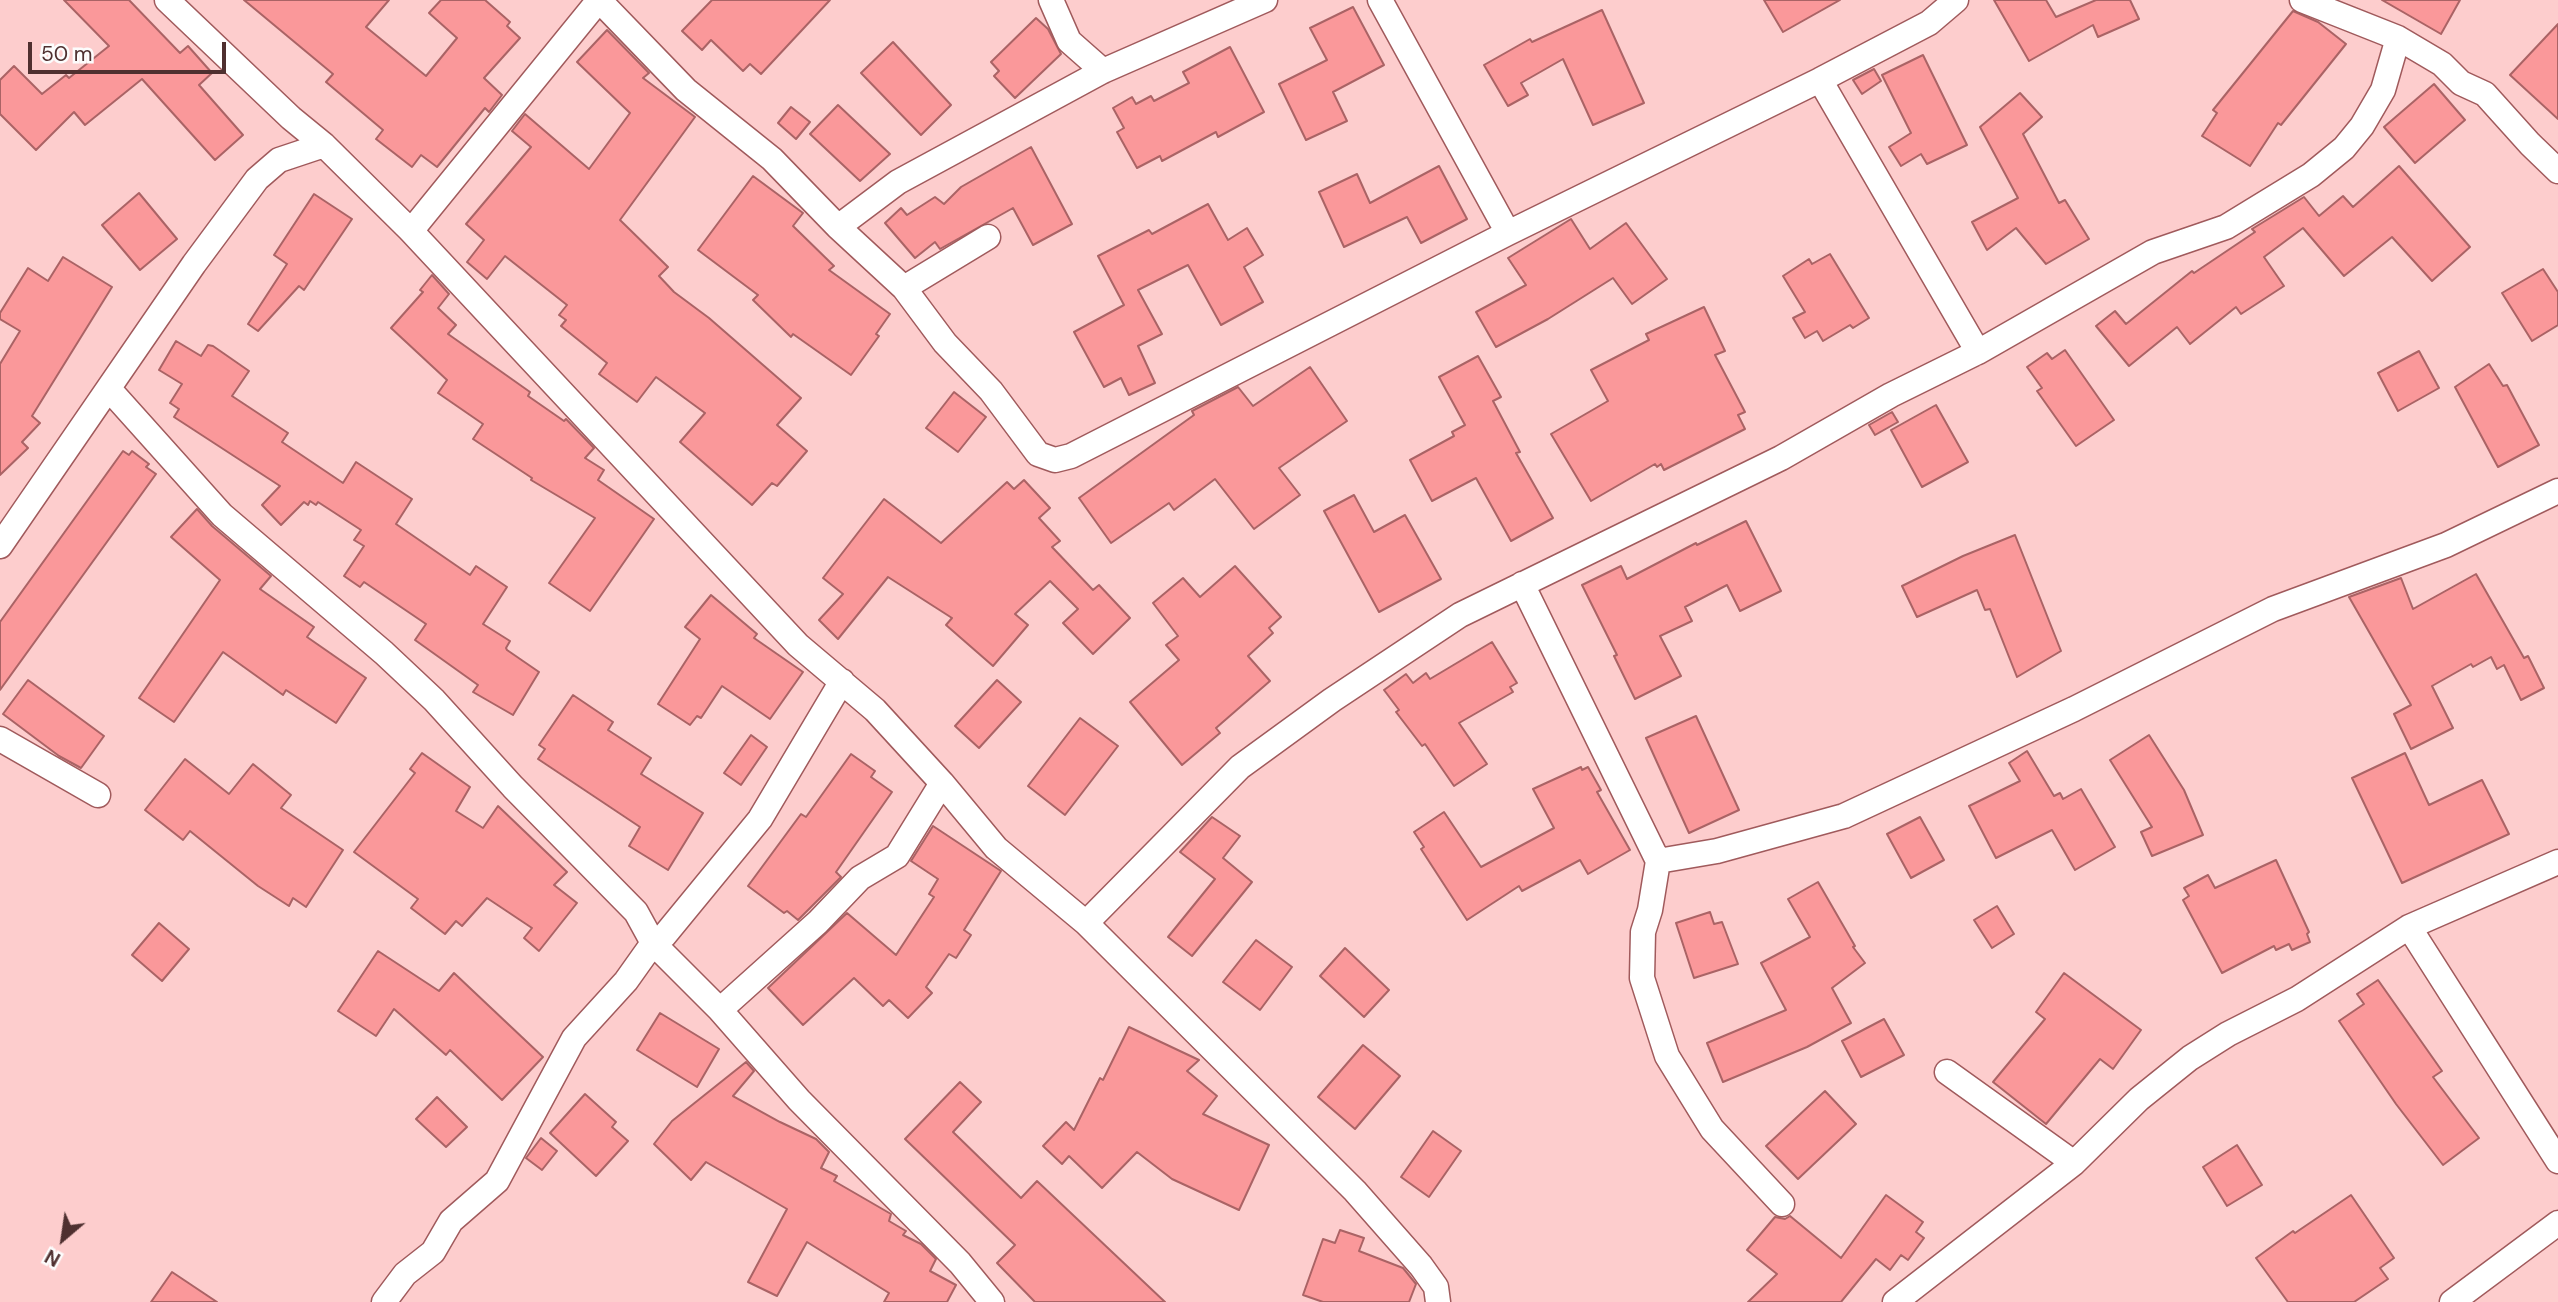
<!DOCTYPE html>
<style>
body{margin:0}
#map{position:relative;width:2558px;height:1302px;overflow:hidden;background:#fdcdcd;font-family:"DM Sans",sans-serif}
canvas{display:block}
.north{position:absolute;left:28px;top:1204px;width:70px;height:70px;-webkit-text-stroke:5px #fcfcfc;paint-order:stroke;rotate:209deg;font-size:19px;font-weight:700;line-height:28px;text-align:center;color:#4f3030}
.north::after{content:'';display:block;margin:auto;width:24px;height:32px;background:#4f3030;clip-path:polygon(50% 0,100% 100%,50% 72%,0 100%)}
.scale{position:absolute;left:28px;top:42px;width:198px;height:32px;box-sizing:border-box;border:4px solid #4f3030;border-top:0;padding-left:9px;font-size:21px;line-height:24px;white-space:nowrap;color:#4f3030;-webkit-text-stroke:5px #fcfcfc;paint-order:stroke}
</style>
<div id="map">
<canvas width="2558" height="1302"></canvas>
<div class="north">N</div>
<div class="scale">50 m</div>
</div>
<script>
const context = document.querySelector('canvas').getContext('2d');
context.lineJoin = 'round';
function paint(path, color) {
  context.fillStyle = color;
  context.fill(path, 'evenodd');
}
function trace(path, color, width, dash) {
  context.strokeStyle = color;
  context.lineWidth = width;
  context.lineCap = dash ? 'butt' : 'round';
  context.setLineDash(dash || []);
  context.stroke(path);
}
const building = new Path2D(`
 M64 0H129L180 53 188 46 212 73 199 85 243 135 215 160 142 79 85 125 74 112 36 150 0 114V80L14 66 42 94 66 75 69 78 109 46Z
 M244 0H389L366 27 426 76 457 38 429 13 441 0H485L510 22 507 26 520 38 484 78 502 95 489 112 485 108 437 167 421 155 412 167 376 139 383 130 326 82 333 74Z
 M712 0H830L761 74 750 64 743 71 711 40 702 50 682 31Z
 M1764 0H1840L1783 32Z
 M1994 0H2046L2056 17 2096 0H2130L2139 19 2098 37 2093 25 2029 61Z
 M2382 0H2460L2441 34Z
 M1353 7 1384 65 1333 92 1347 121 1306 140 1279 84 1327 60 1310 28Z
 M1602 10 1644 103 1593 125 1563 59 1521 83 1528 95 1508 106 1484 65 1530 39 1532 42Z
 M2293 11 2318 22 2346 44 2281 125 2278 123 2250 166 2202 136 2217 113 2213 110Z
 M1036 18 1048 29 1061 54 1015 98 994 76 999 71 991 62Z
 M2558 24V119L2510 75Z
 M607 30 649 73 643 78 695 117 620 220 668 267 659 276 674 292 709 318 801 398 777 425 807 451 777 486 772 483 752 505 680 442 705 413 656 377 637 402 599 374 607 363 561 326 566 320 559 315 567 305 505 256 487 279 467 262 484 240 466 224 531 147 512 131 525 114 589 169 630 113 577 62Z
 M893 42 951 105 921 135 861 73Z
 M1230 47 1264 112 1218 137 1216 132 1162 161 1160 156 1137 168 1117 132 1124 128 1113 108 1132 97 1136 104 1151 96 1154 101 1189 83 1183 72Z
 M1923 55 1967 145 1927 164 1921 154 1901 166 1889 147 1911 133 1882 75Z
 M1874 69 1881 81 1862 94 1853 80Z
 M2434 84 2465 120 2415 163 2384 127Z
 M2020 93 2042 117 2023 134 2059 203 2065 200 2089 239 2046 264 2016 228 1987 250 1972 222 2018 198 1980 127Z
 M838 105 890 154 860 181 810 134Z
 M791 107 810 122 796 139 778 123Z
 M1031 147 1072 224 1033 245 1013 208 940 249 935 242 915 258 885 223 901 208 907 215 935 197 944 204 961 187Z
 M1439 166 1467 219 1421 243 1407 217 1344 247 1319 192 1357 174 1370 203Z
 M2399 166 2470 247 2432 281 2392 237 2344 276 2303 228 2264 257 2284 286 2241 314 2236 307 2190 344 2177 327 2129 366 2096 326 2115 311 2126 324 2192 271 2194 273 2255 232 2252 229 2304 197 2319 216 2343 196 2353 207Z
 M753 176 803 213 793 226 834 266 829 270 890 314 876 334 879 336 851 375 793 334 791 337 753 300 758 295 698 250Z
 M139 193 177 239 140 270 102 225Z
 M314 194 352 219 304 290 299 286 258 331 248 324 287 264 274 255Z
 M1208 204 1228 240 1247 228 1263 255 1244 267 1263 302 1221 325 1188 265 1138 290 1162 334 1138 346 1155 383 1129 395 1121 378 1104 387 1074 332 1124 305 1098 256 1149 230 1152 234Z
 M1571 219 1590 249 1626 223 1667 279 1632 304 1613 278 1548 319 1496 347 1476 312 1526 285 1508 258Z
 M1830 254 1869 318 1853 328 1850 325 1823 341 1817 331 1805 338 1793 318 1805 312 1783 276 1809 259 1812 264Z
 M63 257 112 287 32 416 40 423 22 442 28 448 0 475V364L20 331 0 319V313L28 268 48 281Z
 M2543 269 2558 292V325L2532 341 2502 293Z
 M432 275 449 294 438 308 456 325 448 334 530 392 528 396 564 421 566 419 594 448 585 458 604 470 598 480 654 519 590 611 549 583 595 518 531 480 532 478 473 439 483 424 438 393 447 380 391 328 423 292 420 290Z
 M1704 307 1725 351 1715 355 1745 412 1738 415 1745 429 1664 470 1661 464 1657 467 1655 464 1591 501 1551 434 1608 401 1591 370 1649 340 1646 334Z
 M176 341 201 356 208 345 213 346 249 371 232 396 288 433 282 442 343 483 356 462 412 499 396 524 470 575 476 566 507 587 483 624 510 641 506 648 507 650 539 672 513 715 473 692 478 685 415 640 426 624 364 582 360 587 344 576 364 546 354 540 361 530 318 502 316 505 310 501 308 505 304 502 281 525 262 505 280 486 174 417 179 409 170 403 182 384 159 370Z
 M2065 350 2114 420 2076 446 2037 391 2042 388 2027 367 2047 353 2052 359Z
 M2419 351 2439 388 2398 411 2378 373Z
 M1478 356 1501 397 1493 401 1520 452 1516 453 1553 518 1511 541 1476 478 1432 501 1410 460 1454 436 1452 432 1465 425 1439 377Z
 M2489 364 2503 386 2507 385 2539 445 2498 467 2455 387Z
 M1310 367 1347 421 1279 468 1300 495 1254 529 1215 479 1174 510 1169 503 1111 543 1079 498 1194 415 1192 411 1238 387 1253 406Z
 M954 392 986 417 958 452 926 428Z
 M1936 405 1968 462 1922 487 1891 430Z
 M1892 412 1898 422 1875 435 1869 425Z
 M123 451 129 455 132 451 149 464 146 467 156 474 0 690V622Z
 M1024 480 1050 508 1039 518 1060 541 1052 547 1093 590 1099 585 1130 618 1093 654 1063 623 1078 609 1050 581 1015 614 1028 625 993 666 946 625 952 618 888 577 838 639 819 620 843 594 823 578 884 499 941 543 1007 482 1014 489Z
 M1354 495 1374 532 1405 515 1441 579 1379 612 1324 511Z
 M197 509 212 526 271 576 260 589 314 627 307 637 366 678 336 723 286 690 283 695 223 652 174 722 139 698 220 580 171 537Z
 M1746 521 1781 591 1740 611 1727 585 1685 607 1692 621 1660 636 1681 676 1635 699 1614 656 1617 655 1582 585 1621 566 1627 579 1696 543 1697 545Z
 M2015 535 2061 651 2017 677 1990 609 1985 610 1977 590 1917 617 1902 586 1963 556Z
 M1235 566 1281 617 1269 628 1273 633 1248 656 1270 681 1216 728 1220 733 1182 765 1130 702 1179 660 1166 645 1178 636 1153 603 1183 578 1200 597Z
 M2476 574 2524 658 2528 656 2544 688 2521 700 2504 665 2497 669 2491 657 2473 667 2471 664 2432 686 2453 728 2411 749 2394 714 2411 705 2349 597 2401 578 2413 609Z
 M711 595 757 634 754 638 803 672 770 719 722 686 701 718 697 716 690 725 658 704 700 639 685 627Z
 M1492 642 1517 683 1510 687 1513 692 1459 723 1487 764 1454 786 1425 744 1422 746 1396 712 1399 710 1384 690 1406 674 1413 683 1426 673 1430 679Z
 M28 680 104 736 81 768 59 756 3 714Z
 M997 680 1021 702 979 748 955 726Z
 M573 695 613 722 608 730 651 758 641 774 703 813 668 870 629 846 640 827 538 759 545 749 539 745Z
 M1696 716 1739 810 1689 833 1646 738Z
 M1080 718 1118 746 1065 815 1028 786Z
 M751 735 767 747 741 785 724 773Z
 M2149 735 2184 790 2203 835 2152 856 2141 832 2152 827 2110 760Z
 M2027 751 2054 796 2060 793 2063 799 2081 789 2115 847 2075 870 2052 830 1996 858 1969 806 2020 781 2009 763Z
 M422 753 470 787 456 811 483 828 498 806 567 872 554 885 577 903 539 951 524 938 532 928 487 898 462 926 456 921 445 934 411 908 418 899 354 852 415 773 410 769Z
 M2405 753 2429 805 2482 780 2509 834 2402 883 2352 778Z
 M851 754 875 771 871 777 892 792 836 872 841 877 798 920 787 911 784 913 748 886 801 814 806 817Z
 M185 759 229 794 253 764 291 795 281 808 343 850 306 907 293 898 289 906 258 886 190 831 183 840 145 810Z
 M1581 767 1582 770 1588 767 1601 790 1597 792 1630 850 1588 874 1580 860 1522 891 1519 886 1467 920 1421 849 1424 847 1414 832 1444 812 1481 867 1554 828 1533 789Z
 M1212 817 1240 836 1223 858 1252 882 1192 956 1168 937 1215 879 1180 852Z
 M1920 817 1944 860 1911 878 1887 834Z
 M933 826 1001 871 964 930 971 935 956 958 949 954 926 987 932 993 908 1018 889 1000 883 1006 854 978 803 1025 768 988 847 913 896 955 934 897 929 894 938 879 911 861Z
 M2276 860 2309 932 2307 934 2310 942 2292 950 2289 944 2276 950 2274 946 2222 973 2183 900 2189 896 2184 888 2208 875 2215 888Z
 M1818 882 1855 946 1853 947 1865 963 1832 988 1851 1023 1807 1047 1723 1082 1707 1043 1786 1010 1761 963 1810 937 1788 899Z
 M1997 906 2014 934 1992 948 1974 920Z
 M1710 912 1714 924 1722 922 1738 964 1694 978 1676 923Z
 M159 923 189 949 162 981 132 955Z
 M1256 940 1292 967 1260 1010 1223 982Z
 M1345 948 1389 990 1364 1017 1320 976Z
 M378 951 439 991 454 973 543 1057 502 1100 450 1050 446 1055 394 1009 376 1036 338 1011Z
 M2064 973 2141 1030 2113 1069 2100 1059 2046 1124 1993 1082 2045 1019 2036 1012Z
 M2378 980 2442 1071 2433 1077 2479 1138 2443 1165 2396 1104 2339 1021 2364 1004 2357 994Z
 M660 1013 719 1049 697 1087 637 1050Z
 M1884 1019 1904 1055 1861 1077 1842 1041Z
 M1129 1027 1199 1060 1187 1071 1217 1096 1203 1114 1269 1145 1239 1210 1172 1179 1137 1152 1102 1188 1069 1156 1062 1164 1043 1146 1066 1122 1074 1130 1100 1078 1103 1080Z
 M1363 1045 1400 1076 1355 1129 1318 1097Z
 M746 1062 754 1071 733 1096 780 1122 816 1139 829 1152 821 1168 837 1176 834 1181 891 1214 889 1221 906 1231 903 1235 921 1244 936 1259 930 1271 956 1285 947 1302H884L889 1293 807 1242 777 1296 748 1282 787 1209 706 1162 691 1180 654 1144 672 1121Z
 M960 1082 981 1102 953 1132 1021 1198 1037 1181 1165 1302H1035L997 1263 1015 1245 905 1139Z
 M1825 1091 1856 1124 1798 1179 1766 1146Z
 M585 1094 616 1122 612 1127 628 1141 596 1176 550 1133Z
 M437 1097 467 1127 446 1147 416 1119Z
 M1433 1131 1461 1151 1429 1197 1401 1177Z
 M541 1138 557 1151 542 1170 526 1158Z
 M2237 1145 2262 1185 2227 1206 2203 1167Z
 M1886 1195 1923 1222 1916 1232 1924 1238 1908 1260 1901 1255 1890 1270 1876 1259 1841 1302H1748L1777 1274 1747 1250 1775 1217 1785 1219 1790 1216 1841 1258Z
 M2351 1195 2394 1258 2380 1268 2388 1279 2354 1302H2288L2256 1258 2293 1231 2295 1233Z
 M1340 1230 1364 1238 1359 1251 1403 1268 1416 1284 1409 1302H1323L1303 1295 1323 1239 1335 1243Z
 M172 1272 217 1302H151Z`);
paint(building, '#fa989a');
trace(building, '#aa6365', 2);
const street = new Path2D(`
 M167 0 291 118 324 145 411 231 798 645 875 710 942 783 996 848 1086 923 1355 1191 1421 1266 1436 1287 1438 1302
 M599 0 686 90 772 159 838 227 904 288 945 343 991 391 1038 454 1055 460 1071 456 1508 233 1820 80 1929 23 1956 0
 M1051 0 1069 41 1103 71
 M1380 0 1508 233
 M2302 0 2398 38 2442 64 2461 83 2485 94 2530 144 2558 171
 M1820 80 1978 352
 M838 227 898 182 1103 71 1265 0
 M411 231 599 0
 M904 288 988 237
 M109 389 222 515 384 653 434 700 513 787 636 912 653 943 720 1010 799 1100 960 1263 992 1302
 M0 546 194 264 257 179 279 160 324 145
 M1522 584 1658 861 1650 910 1643 932 1642 978 1667 1056 1712 1129 1782 1204
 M0 739 98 795
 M1658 861 1717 851 1844 816 2074 709 2273 609 2446 545 2558 491
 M1086 923 1240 767 1332 700 1460 615 1781 458 1891 395 1978 352 2153 252 2226 227 2311 175 2344 148 2362 126 2383 90 2398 38
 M2409 927 2558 1161
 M720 1010 818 922 860 878 897 856 942 783
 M1947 1072 2074 1163
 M384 1302 405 1274 433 1252 451 1221 497 1181 574 1038 626 981 653 943 664 936 760 819 842 681
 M1895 1302 2074 1163 2139 1099 2190 1058 2228 1034 2297 999 2409 927 2558 862
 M2452 1302 2558 1223`);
trace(street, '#a05a5c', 27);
trace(street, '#fff', 24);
</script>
